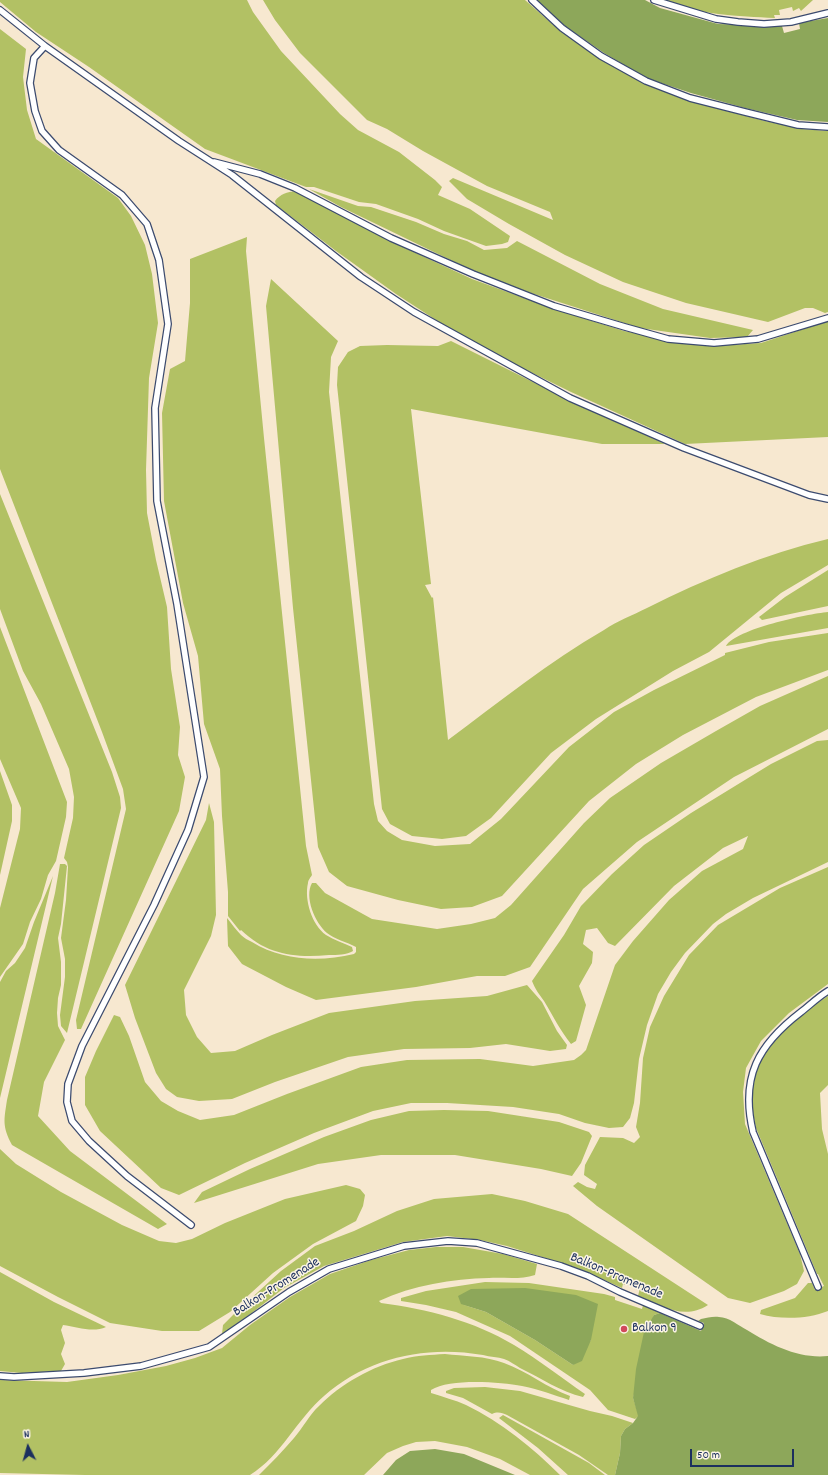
<!DOCTYPE html>
<style>
body{margin:0}
#map{position:relative;width:828px;height:1475px;overflow:hidden;background:#f7e8d0;font-family:Dekko,sans-serif}
canvas{display:block}
.north{position:absolute;left:8px;top:1427px;width:40px;height:40px;-webkit-text-stroke:3px #fcf5e5;paint-order:stroke;rotate:354deg;font-size:11px;font-weight:700;line-height:16px;text-align:center;color:#1b2f5e}
.north::after{content:'';display:block;margin:auto;width:14px;height:18px;background:#1b2f5e;clip-path:polygon(50% 0,100% 100%,50% 72%,0 100%)}
.scale{position:absolute;left:690px;top:1449px;width:104px;height:18px;box-sizing:border-box;border:2px solid #1b2f5e;border-top:0;padding-left:5px;font-size:12px;line-height:14px;white-space:nowrap;color:#1b2f5e;-webkit-text-stroke:3px #fcf5e5;paint-order:stroke}
</style>
<div id="map">
<canvas width="828" height="1475"></canvas>
<div class="north">N</div>
<div class="scale">50 m</div>
</div>
<script>
const context = document.querySelector('canvas').getContext('2d');
context.lineJoin = 'round';
function paint(path, color) {
  context.fillStyle = color;
  context.fill(path, 'evenodd');
}
function trace(path, color, width, dash) {
  context.strokeStyle = color;
  context.lineWidth = width;
  context.lineCap = dash ? 'butt' : 'round';
  context.setLineDash(dash || []);
  context.stroke(path);
}
function drawText(font, color, halo, rows, align = 'center') {
  context.font = font + ' Dekko,sans-serif';
  context.lineWidth = 3;
  context.setLineDash([]);
  context.textBaseline = 'middle';
  context.strokeStyle = halo;
  context.fillStyle = color;
  for (const [text, x, y, turn = 0] of rows) {
    context.save();
    context.translate(x, y);
    context.rotate((+turn || 0) * Math.PI / 180);
    context.textAlign = isNaN(turn) ? turn : align;
    if (halo) context.strokeText(text, 0, 0);
    context.fillText(text, 0, 0);
    context.restore();
  }
}
paint(new Path2D(`
 M0 0H247L253 12 281 51 340 114 358 130 399 152 435 180 442 187 438 195 470 209 510 236 508 242 502 244 486 246 444 231 418 219 376 204 359 202 314 187H306L205 149 89 67 36 32 0 2Z
 M263 0H525L559 30 600 59 645 84 689 101 765 121 802 129 828 131V312L825 313 813 308H805L768 322 686 303 623 282 565 255 509 224 467 199 449 181 453 178 553 220 550 212 487 186 423 151 387 129 367 120 300 53 275 20Z
 M664 0H813L801 11 799 8 793 11 792 7 779 10 780 15H774L775 18C738 16 698 15 664 0Z
 M0 29 26 49 23 77 27 110 36 139 118 198 131 216 145 245 152 274 158 323 149 378 146 470 147 513 156 560 167 607 171 669 180 727 178 755 185 777 179 811 81 1029H77L76 1020 126 809 123 789 102 732 0 469Z
 M309 189 358 206 371 207 416 222 444 234 467 241 484 250 507 248 517 241 600 284 663 309 753 330 747 337 710 338 640 328 506 285 467 268 341 207Z
 M296 191 390 241 472 279 554 309 624 331 673 341 714 346 761 343 828 321V437L685 444 571 392 512 363 456 333 396 294 336 251 276 205 275 201C280 194 287 192 296 191Z
 M247 237 246 251 264 438 306 846 312 875C311 877 308 880 308 883 304 900 312 925 326 935 334 940 344 943 352 947L353 951C347 955 337 955 329 955 295 958 267 955 241 930L240 931 228 916V892L222 816 220 769 204 724 198 656 183 603 164 501 162 413 170 369 185 361 190 303V259Z
 M271 279 338 341 331 357 329 392 374 804 378 821 387 831 402 840 435 846 470 844 501 819 569 747 614 712 654 690 725 655V653L769 642 828 633V670L756 697 683 735 636 764 589 801 502 896 472 907 441 909 398 900 347 886 329 872 318 847 293 608 266 306Z
 M451 341 569 400 665 444H602L411 409 431 584 425 585 432 598 433 597 448 740C499 702 549 662 604 630 617 621 633 615 647 608 705 579 765 554 828 539V565L781 593 709 652 673 671 596 719 551 753 491 818 466 836 442 839 412 836 390 824 382 809 337 385 338 367 348 352 360 346 387 345 438 346Z
 M0 494 112 772 120 797 121 808 67 1033 61 1026 60 1015 65 977V959L61 938 66 900 68 867 67 862 64 858 73 818 74 797 69 769 41 704 23 671 0 609Z
 M828 570V606L762 620 759 617 785 597Z
 M828 612V628L726 646C736 629 807 614 828 612Z
 M0 627 67 802 66 817 56 861 48 875 41 899 30 922 23 944 0 977V908L20 829 21 808 0 759Z
 M828 676V729L734 777 637 842 583 889 530 967 505 976H477L416 987 316 1000 286 987 242 964 228 946 227 918C232 924 236 930 241 935 244 938 248 940 252 942 283 961 320 962 354 954L356 952V947C347 942 334 939 327 933 315 923 304 897 312 883H316L325 893 372 919 437 929 471 924 495 918 511 905 584 823 610 798 661 763 716 731 760 706Z
 M828 740V862L753 898 726 914 713 924 685 953 671 972 658 994 647 1025 639 1059 634 1103 630 1118 623 1127 609 1128 585 1123 559 1114 513 1107 447 1103H411L373 1111 314 1133 245 1163 179 1195 161 1188 100 1131 85 1105V1077L96 1051 114 1015 120 1017 129 1036 145 1082 161 1101 178 1111 200 1120 234 1115 287 1094 361 1067 407 1060 480 1059 533 1066 574 1060 581 1055 586 1050 615 965 633 941 669 900 702 871 743 849 748 836 723 848 674 886 615 946 608 943 597 928 586 930 583 944 593 952 592 963 579 986 586 1005 576 1041 571 1044C560 1030 553 1016 544 1001 539 994 535 989 532 981L564 935 581 906 612 874 644 845 691 813 771 764 817 741Z
 M0 771 12 805V821L0 875Z
 M209 803 214 822 216 915 211 936 184 990 186 1015 197 1037 211 1053 235 1051 272 1035 329 1013 415 1001 487 996 527 985 542 1002 557 1031 567 1045 566 1049 550 1051 506 1044 470 1048 404 1049 348 1057 275 1082 232 1099 199 1101 177 1097 166 1089 156 1073 135 1018 125 985 206 820Z
 M60 864H65L67 866 61 924 58 938 61 962V985L58 998 57 1013 58 1026 65 1040 44 1082 38 1116 70 1151 167 1224 158 1229 12 1145C2 1126 4 1120 7 1100L55 893Z
 M828 867V984L789 1013 761 1041 746 1068 743 1092 745 1124 800 1254 804 1271 797 1284 784 1291 750 1303 728 1298 597 1206 573 1186 578 1182 587 1187 595 1189 597 1184 584 1175 585 1165 600 1137 623 1138 634 1143 640 1137 636 1127 640 1103 643 1058 650 1027 664 996 689 955 718 925 780 888Z
 M53 876 0 1098V982L6 971 15 963 25 948 34 922Z
 M828 996V1085L820 1093 822 1129 828 1154V1311C808 1319 781 1320 760 1314L761 1310 795 1298 808 1283H812L815 1290 824 1286 818 1274H817L756 1128C753 1113 750 1098 753 1082 757 1059 780 1032 798 1017 807 1009 818 1003 828 996Z
 M444 1110 488 1111 559 1122 589 1132 592 1136 581 1163 572 1176 541 1169 455 1155H381L318 1164 194 1203 202 1192 250 1169 324 1137 371 1120 409 1111Z
 M0 1149 16 1164 61 1192 122 1225 159 1241 176 1243 192 1239 225 1223 285 1199 346 1185 360 1189 365 1195 363 1206 356 1221 313 1244 273 1273 230 1312 199 1331H162L110 1323 58 1297 0 1266Z
 M492 1194 525 1201 568 1214 708 1305C683 1321 662 1305 638 1296L640 1288 623 1284 622 1288 577 1268 507 1246 480 1240 447 1236 403 1242 324 1266 284 1288 244 1319 222 1334 223 1325 235 1313 281 1271 315 1246 354 1231 397 1211 434 1199Z
 M436 1247H463L503 1254 537 1264 535 1275C520 1280 504 1277 489 1278 452 1279 413 1285 379 1301L381 1303C427 1309 474 1321 514 1345 539 1360 562 1378 585 1394L583 1397C561 1392 541 1378 520 1368 515 1365 510 1361 504 1359 498 1357 490 1357 483 1355 427 1345 368 1357 324 1396 297 1419 281 1456 250 1475H85L0 1473V1380L67 1382 118 1375 166 1366 195 1358 222 1348 250 1325 290 1297 330 1274 371 1260 409 1250Z
 M0 1272 54 1302 106 1327C93 1333 77 1327 63 1325L61 1330 65 1343 61 1354 65 1364 61 1371 22 1373 0 1371Z
 M485 1282 529 1283 604 1294 615 1297V1300L642 1309 643 1305 660 1313 654 1315 633 1398 639 1416 635 1419 608 1410 590 1390 510 1336 456 1312 426 1305 401 1301V1298L426 1291ZM461 1304 591 1340 573 1365 535 1340 486 1312Z
 M445 1354C463 1356 486 1356 504 1363 527 1371 547 1388 570 1396L569 1400C554 1395 538 1389 522 1386 500 1382 450 1378 431 1390V1393C443 1397 455 1400 466 1405 501 1422 533 1448 560 1475H530L500 1459 467 1447 435 1441 416 1442 403 1446 387 1453 364 1475H259C271 1463 283 1451 294 1438 303 1428 309 1415 319 1406 341 1384 372 1366 403 1359 417 1355 431 1355 445 1354Z
 M485 1387 520 1391 590 1411 612 1416 633 1423 625 1429 621 1436 620 1453 615 1475H608L579 1455 507 1415C502 1413 498 1411 492 1414L463 1398 446 1393V1391L454 1388Z
 M503 1415 589 1463 605 1475H568L538 1448 499 1418Z`), '#b2c164');
paint(new Path2D(`
 M537 0H645L660 8 718 24 782 26 784 33 800 29 799 23 828 18V122L797 120 745 108 691 93 646 78 604 53 565 26Z
 M525 1288 576 1295 598 1304 591 1340 582 1361 573 1365 535 1340 486 1312 461 1304 458 1296 471 1289Z
 M660 1313 701 1331 704 1323 698 1321 701 1319C707 1318 713 1316 719 1317 729 1317 739 1326 747 1330 771 1345 799 1359 828 1356V1475H615L620 1453 621 1436 625 1429 633 1423 638 1416 633 1398 636 1369 644 1332 654 1315Z
 M435 1449 464 1454 515 1475H383L396 1460 410 1451Z`), '#8da75a');
const service = new Path2D(`
 M532 0 562 28 601 56 646 81 690 98 745 112 798 125 828 127
 M654 0 716 19 738 22 764 24 791 22 828 13
 M0 10 45 46 179 141 232 175 361 277 414 312 570 398 684 448 809 495 828 499
 M45 46 34 58 30 83 35 111 42 131 59 150 122 195 147 224 159 260 168 324 155 408 157 501 177 604 204 777 188 830 154 905 82 1046 68 1084 67 1102 72 1121 89 1141 127 1176 191 1225
 M214 162 260 174 295 188 391 238 473 274 554 306 625 327 668 339 714 343 758 339 828 318
 M818 1287 753 1132C740 1077 758 1045 801 1012 810 1005 818 997 828 991
 M0 1376 14 1377 84 1373 141 1366 209 1347 289 1292 329 1269 404 1246 448 1241 477 1243 561 1266 588 1276 620 1292 700 1326`);
trace(service, '#3c4b6f', 8);
trace(service, '#fff', 5.5);
for (const [x, y, r, color] of [
 [624,1329,4,"#d1495b"]
]) {
  const dot = new Path2D();
  dot.arc(x, y, r, 0, 2 * Math.PI);
  context.fillStyle = color;
  context.fill(dot);
  trace(dot, '#fcf5e5', 1.5);
}
drawText('14px', '#1b2f5e', '#fcf5e5', [
 ["Balkon-Promenade",616,1277,23],
 ["Balkon-Promenade",277,1288,-32]
]);
drawText('14px', '#1b2f5e', '#fcf5e5', [
 ["Balkon 9",632,1329]
], 'left');
</script>
